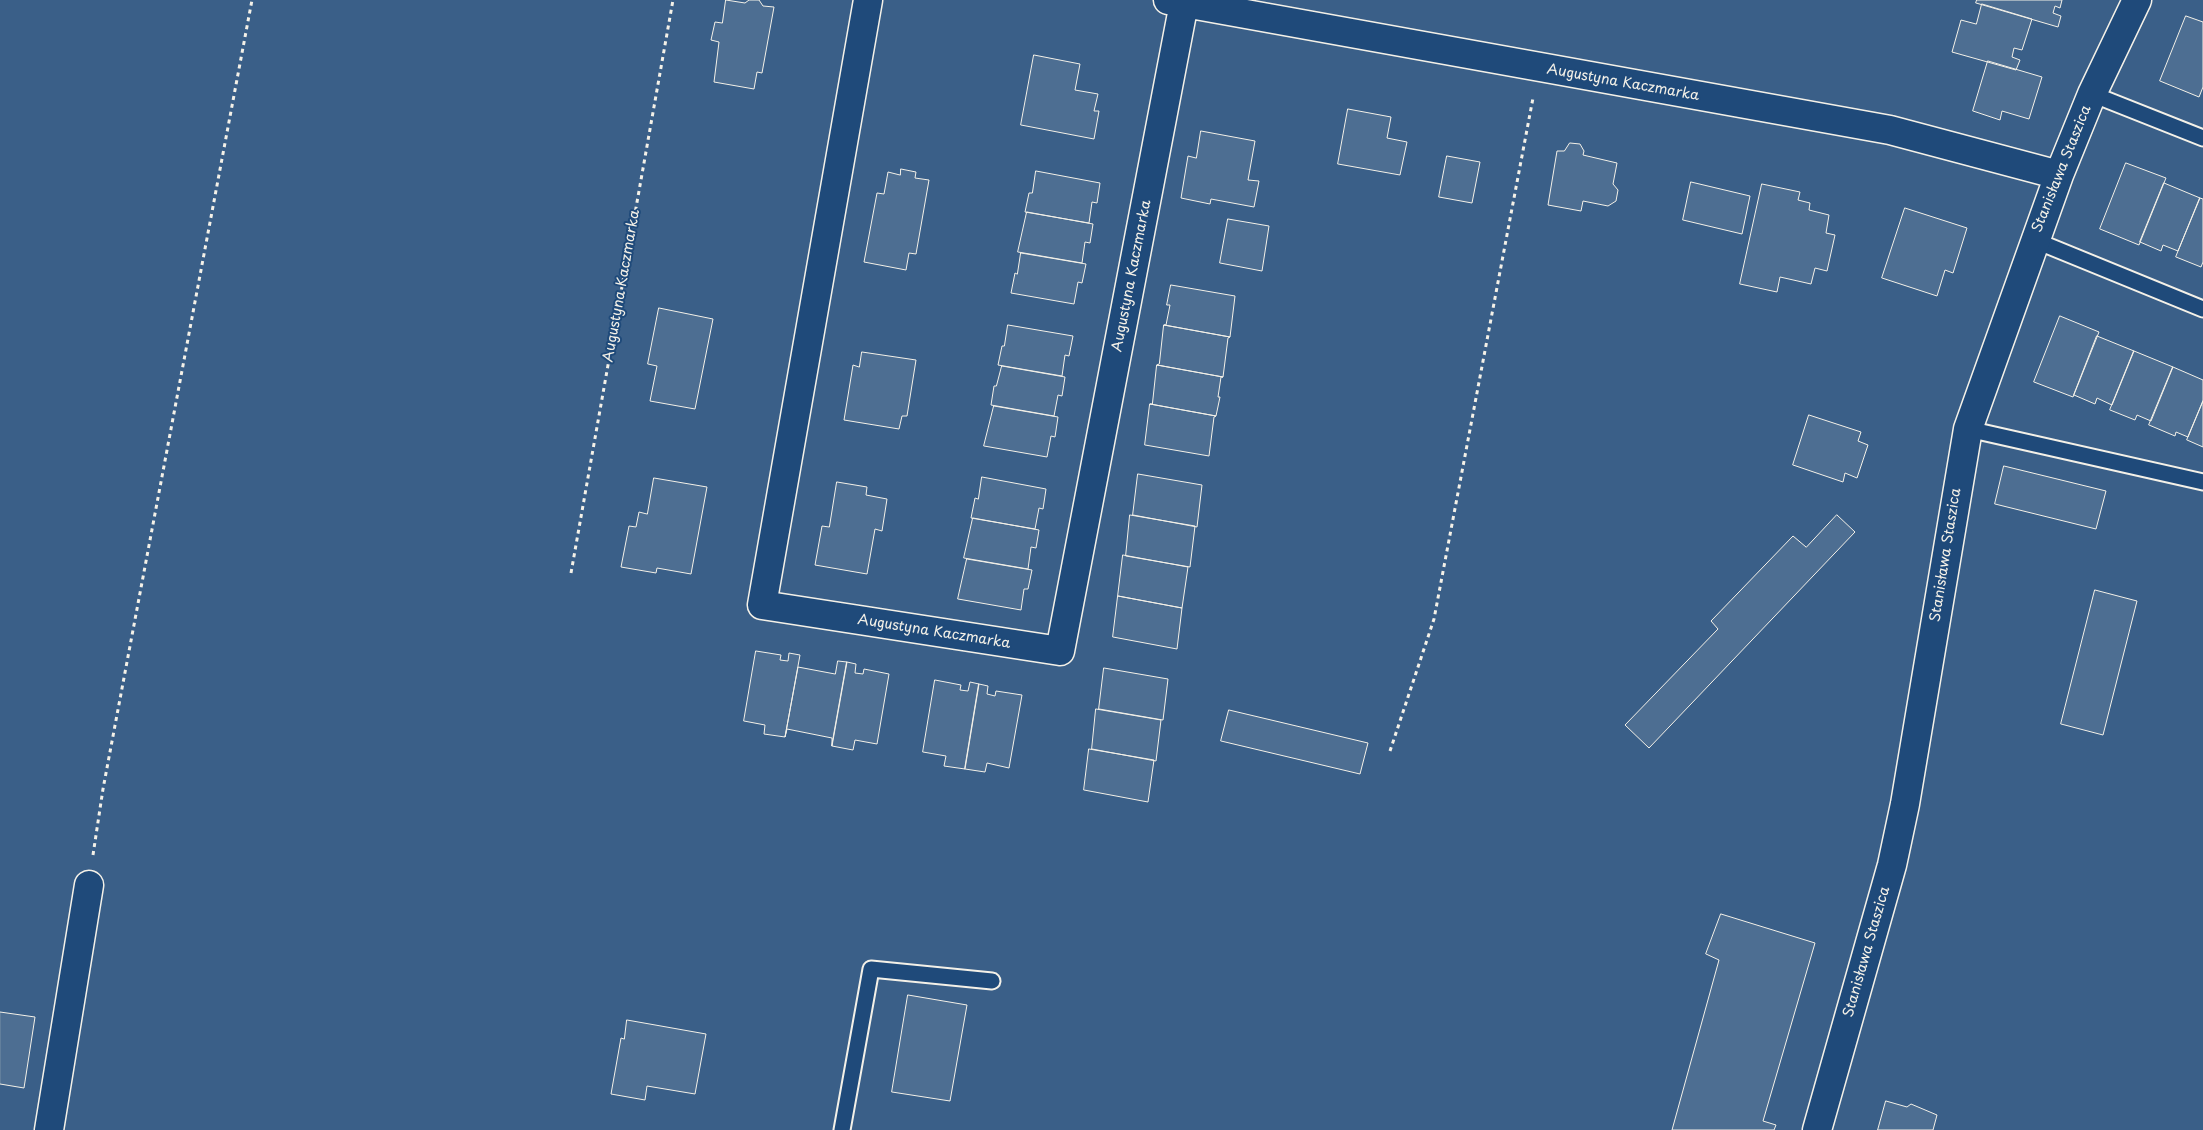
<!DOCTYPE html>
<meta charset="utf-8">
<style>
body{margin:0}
canvas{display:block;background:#1f4a7a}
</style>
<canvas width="2203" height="1130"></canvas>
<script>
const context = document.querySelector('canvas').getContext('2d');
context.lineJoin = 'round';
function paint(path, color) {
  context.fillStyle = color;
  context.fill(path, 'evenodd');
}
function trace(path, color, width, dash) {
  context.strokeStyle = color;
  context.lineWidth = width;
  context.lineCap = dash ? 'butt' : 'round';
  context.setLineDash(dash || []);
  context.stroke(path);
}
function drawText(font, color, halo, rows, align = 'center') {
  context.font = font + ' "Playpen Sans",sans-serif';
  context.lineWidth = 4;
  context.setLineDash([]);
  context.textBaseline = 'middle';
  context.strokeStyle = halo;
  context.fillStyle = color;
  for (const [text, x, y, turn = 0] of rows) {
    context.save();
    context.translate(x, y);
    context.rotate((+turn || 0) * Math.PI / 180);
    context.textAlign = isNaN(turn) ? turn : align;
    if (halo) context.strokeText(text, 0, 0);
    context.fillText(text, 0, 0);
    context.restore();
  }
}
paint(new Path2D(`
 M0 0H2203V1130H0Z`), '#3a5f88');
const building = new Path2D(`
 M726 0 745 3 749 0H759L763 6 774 7 762 73 757 72 754 89 714 82 719 42 711 40 715 22 722 23Z
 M1977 0H2062L2060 8 2055 6 2053 13 2061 16 2058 27 1976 3Z
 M1982 4 2032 19 2022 50 2014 48 2012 57 2020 60 2016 70 1952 52 1961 20 1976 24Z
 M2186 16 2203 22V87L2199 97 2160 81Z
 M1034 55 1080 64 1075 90 1098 94 1094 111H1099L1094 139 1021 125Z
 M1988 61 2042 77 2029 119 2002 111 2000 120 1973 111Z
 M1348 109 1391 117 1387 138 1407 142 1400 175 1338 164Z
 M1201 131 1255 141 1248 180 1259 181 1254 207 1211 199 1210 204 1181 198 1188 156 1196 158Z
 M1570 143 1580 144 1584 151 1583 155 1617 163 1613 184 1618 190 1616 201 1608 206 1583 201 1581 211 1548 205 1557 151H1564Z
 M1447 156 1480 162 1472 203 1439 197Z
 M2126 163 2166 178 2139 245 2100 229Z
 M901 169 916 172 915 178 929 180 916 254 909 253 906 270 864 262 877 193 884 194 888 172 900 175Z
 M1036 171 1100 183 1097 203 1092 202 1089 223 1025 212 1029 193H1032Z
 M1691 182 1750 196 1742 234 1683 220Z
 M2164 183 2200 198 2178 251 2163 245 2161 251 2140 242Z
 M1762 184 1800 192 1798 200 1810 203 1809 210 1829 215 1826 233 1835 235 1827 271 1815 268 1811 284 1780 277 1777 292 1740 284Z
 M2200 198 2203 199V262L2201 267 2176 257Z
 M1905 208 1967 228 1953 273 1945 270 1937 296 1882 278Z
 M1027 212 1093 224 1090 243 1085 242 1082 263 1018 252Z
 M1228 219 1269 226 1262 271 1220 263Z
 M1021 253 1086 264 1082 283 1078 282 1074 304 1011 293 1015 273 1017 274Z
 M1171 285 1235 296 1230 337 1164 325H1166L1170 305H1167Z
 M659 308 713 319 695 409 650 401 657 366 648 364Z
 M2060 316 2099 332 2073 397 2034 382Z
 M1008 325 1073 336 1069 356 1065 355 1062 376 998 365 1002 346H1004Z
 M1164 325 1230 337 1228 338 1223 377 1157 365 1159 364Z
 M2097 336 2134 351 2112 405 2097 398 2095 404 2074 395Z
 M2134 351 2173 367 2151 421 2137 415 2135 420 2110 410Z
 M862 352 916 360 907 416H902L899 429 844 420 853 365 859 367Z
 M1157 365 1223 377H1221L1218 397H1220L1216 416 1150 404H1152Z
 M1002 366 1065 377 1062 396 1058 395 1054 416 991 405 994 386H996Z
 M2173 367 2203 380V401L2188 437 2176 432 2175 436 2149 425Z
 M2203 401V447L2187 440Z
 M1150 404 1216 416 1214 417 1209 456 1145 445Z
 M994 406 1058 417 1055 437 1051 436 1047 457 984 446Z
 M1809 415 1861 432 1858 441 1868 445 1857 478 1845 473 1843 482 1793 465Z
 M2004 466 2106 491 2096 529 1995 504Z
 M1138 474 1202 485 1197 527 1133 515Z
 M982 477 1046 489 1043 509 1039 508 1035 529 971 518 975 498 978 499Z
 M654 478 707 487 691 574 657 568 656 573 621 567 629 526 636 527 639 512 647 514Z
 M837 482 867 487 866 495 887 499 882 531 875 529 867 574 815 565 822 526 829 527Z
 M1130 515 1195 526 1190 567 1126 556Z
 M1837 515 1855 532 1649 748 1625 725 1718 629 1711 621 1793 536 1806 547Z
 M973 518 1039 530 1036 548 1031 547 1028 569 964 558Z
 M1123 555 1188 567 1182 608 1118 596Z
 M967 559 1032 570 1028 589H1024L1021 610 958 599Z
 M2095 590 2137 601 2103 735 2061 724Z
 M1118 596 1182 608 1177 649 1113 637Z
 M756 651 781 655 780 660 788 661 789 653 800 655 785 737 764 734 765 725 744 721Z
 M838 661 847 662 832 746V738L787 729 785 737 798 667 835 674Z
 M847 662 856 664 855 673 863 674 864 669 889 674 877 744 855 740 853 750 832 746Z
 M1104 668 1168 679 1163 720 1099 709Z
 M935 680 961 685 960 690 968 691 970 682 979 684 965 769 944 766 946 756 923 752Z
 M979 684 988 686 987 694 995 696 996 691 1022 695 1009 768 987 763 985 772 965 769Z
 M1096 709 1161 720 1156 761 1092 749Z
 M1229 710 1368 743 1360 774 1221 741Z
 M1089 749 1154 760 1148 802 1084 790Z
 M1721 914 1815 943 1763 1121 1776 1125 1774 1130H1672L1719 960 1706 954Z
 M908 995 967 1005 950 1101 892 1092Z
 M0 1012 35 1017 24 1088 0 1084Z
 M627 1020 706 1034 695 1094 647 1086 645 1100 611 1094 621 1038 624 1039Z
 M1886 1101 1907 1107 1911 1104 1937 1115 1933 1130H1878Z`);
paint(building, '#4d6e92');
trace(building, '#f4f1e8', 1);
const lane = new Path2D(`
 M2092 94 2203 138
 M2034 240 2203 309
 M1968 429 2203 482
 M842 1130 871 969 992 981`);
const street = new Path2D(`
 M868 0 762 605 1060 651 1184 3
 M1168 0 1890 130 2059 175
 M49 1130 89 885
 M1817 1130 1892 865 1905 804 1968 429 2059 175 2092 94 2137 0`);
trace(lane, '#f4f1e8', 19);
trace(street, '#f4f1e8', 31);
trace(new Path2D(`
 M571 573 673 0
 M1390 751 1434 619 1533 98
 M93 855 103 789 252 0`), '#f4f1e8', 3, [4, 4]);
trace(lane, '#1f4a7a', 15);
trace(street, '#1f4a7a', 28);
drawText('14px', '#f4f1e8', '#1f4a7a', [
 ["Augustyna Kaczmarka",1623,83,10],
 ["Stanisława Staszica",2062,169,-68],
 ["Augustyna Kaczmarka",1132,276,-79],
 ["Augustyna Kaczmarka",622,286,-80],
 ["Stanisława Staszica",1946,555,-81],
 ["Augustyna Kaczmarka",934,632,9],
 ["Stanisława Staszica",1867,952,-74]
]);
</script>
